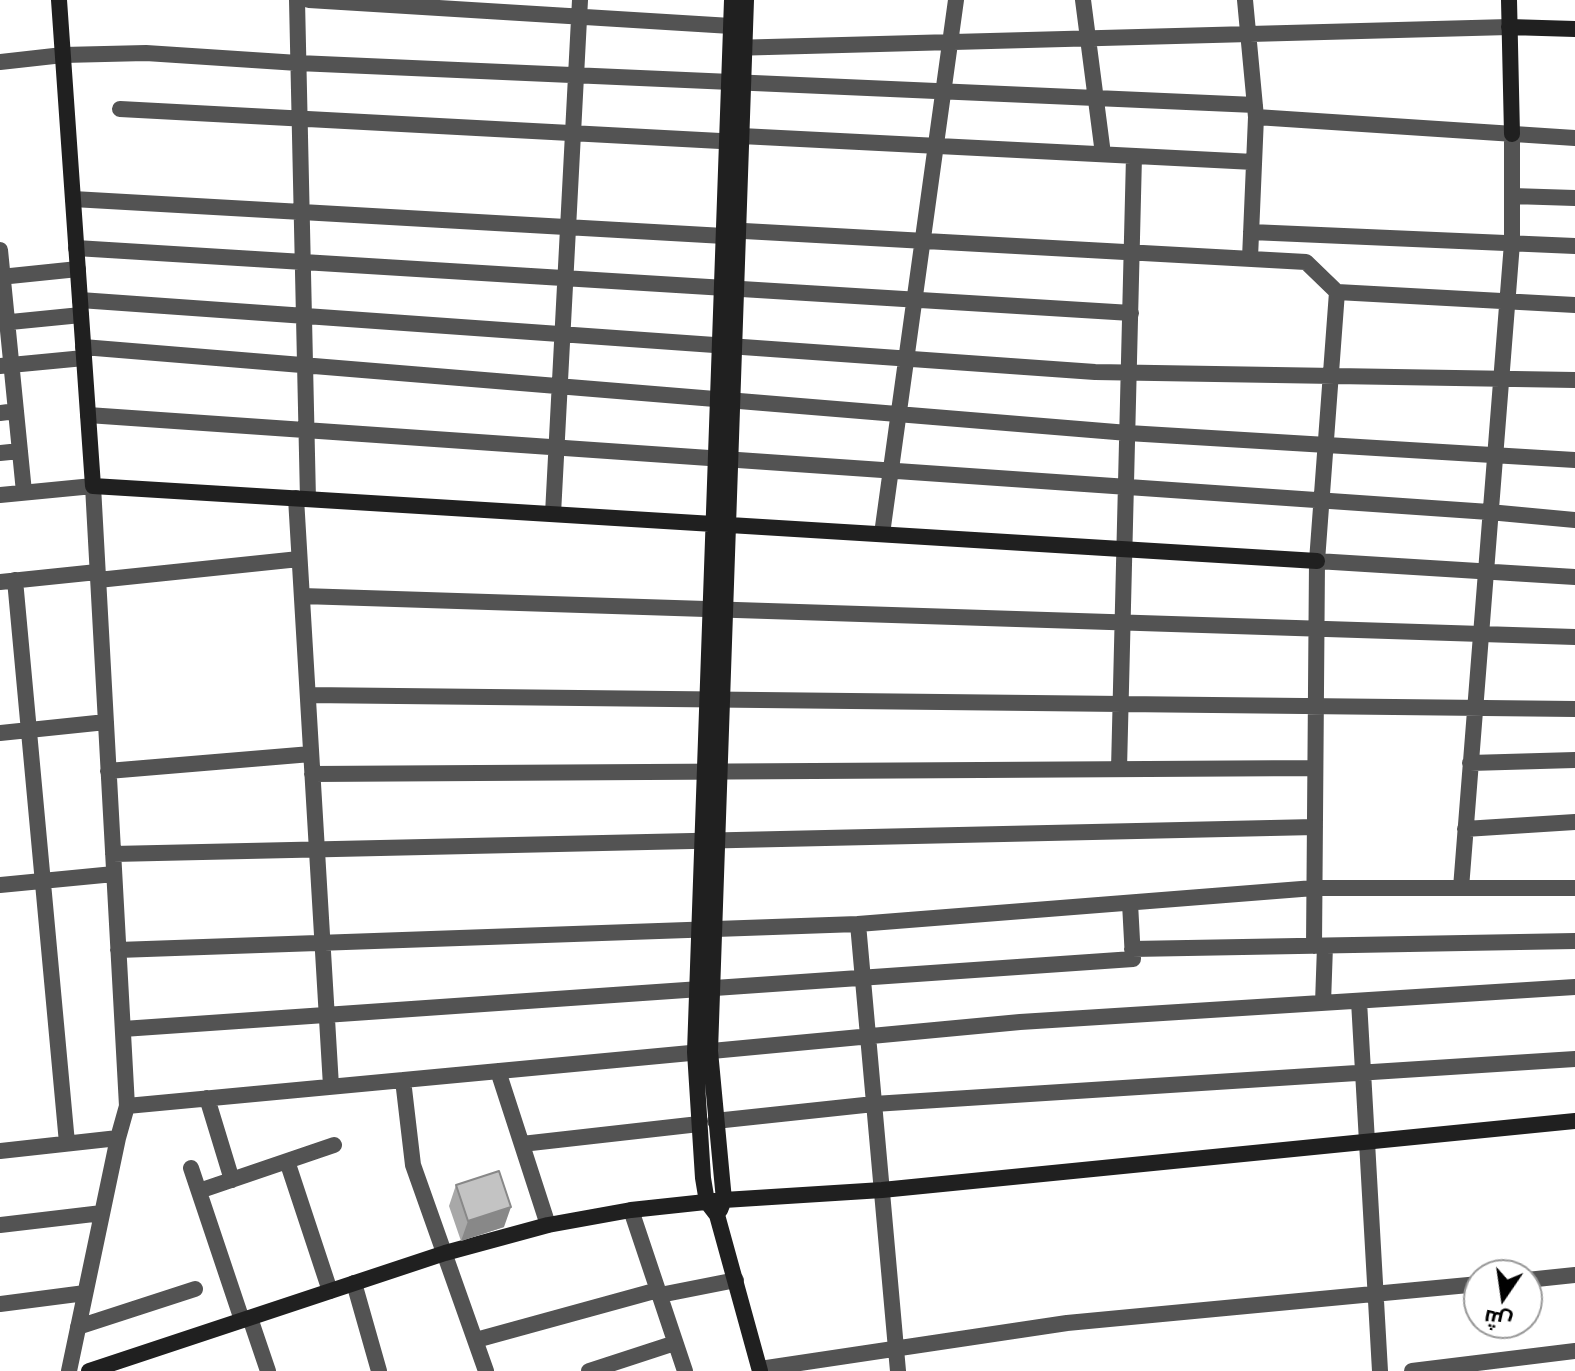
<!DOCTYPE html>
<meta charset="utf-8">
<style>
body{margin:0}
#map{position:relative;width:1575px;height:1371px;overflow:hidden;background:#fff;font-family:Jost,Cairo,sans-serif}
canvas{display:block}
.north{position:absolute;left:1463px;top:1259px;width:80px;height:80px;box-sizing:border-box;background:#fff;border:2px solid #999;border-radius:50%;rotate:193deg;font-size:22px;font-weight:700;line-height:32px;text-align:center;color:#000}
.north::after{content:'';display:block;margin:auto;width:28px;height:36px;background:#000;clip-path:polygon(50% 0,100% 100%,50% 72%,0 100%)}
</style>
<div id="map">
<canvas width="1575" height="1371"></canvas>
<div class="north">ش</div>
</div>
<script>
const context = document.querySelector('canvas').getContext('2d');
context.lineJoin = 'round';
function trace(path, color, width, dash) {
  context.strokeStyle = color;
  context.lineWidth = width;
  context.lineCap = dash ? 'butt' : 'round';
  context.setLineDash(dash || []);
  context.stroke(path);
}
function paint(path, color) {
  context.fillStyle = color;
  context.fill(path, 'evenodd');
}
trace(new Path2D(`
 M297 0 308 499
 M309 0 731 26
 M1083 0 1103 154
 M1245 0 1256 117 1250 258
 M731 48 1509 27
 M0 62 63 55 146 53 298 63 1255 105
 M120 109 739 142
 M1256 117 1575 138
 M741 136 1254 162
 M1512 196 1575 198
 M73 199 724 236
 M726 230 1306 262 1337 292 1575 305
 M1251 232 1575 246
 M76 248 1131 313
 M0 250 24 492
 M0 277 78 269
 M80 300 1095 372 1575 380
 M0 323 81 315
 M83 347 1128 433 1575 460
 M0 366 84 358
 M0 413 16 411
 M88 415 1489 512 1575 520
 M0 453 20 451
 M0 495 93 486 127 1106 118 1138 69 1371
 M296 498 331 1086
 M553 514 580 0
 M882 534 956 0
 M1317 561 1575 577
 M15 580 67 1143
 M98 580 299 559
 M0 582 97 572
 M302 596 1575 637
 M308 695 1575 709
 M0 733 106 722
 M1470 763 1575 760
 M1119 769 1134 156
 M108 771 311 754
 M312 774 1315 768
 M1465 829 1575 822
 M113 854 1315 827
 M0 885 114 874
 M1461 888 1512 243V134
 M858 924 898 1371
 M1314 946 1317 561 1337 292
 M1132 949 1575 941
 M118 950 858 924 1314 888H1575
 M1359 1001 1380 1371
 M1323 1003 1325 946
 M123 1029 1133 959 1130 903
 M498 1071 548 1225
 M403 1080 413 1165 486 1371
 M207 1098 232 1180
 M127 1106 1020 1022 1575 987
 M715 1121 874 1104 1575 1059
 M522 1144 699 1124
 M0 1151 118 1138
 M287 1161 330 1291
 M191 1168 242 1320
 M199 1191 334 1145
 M631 1210 685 1371
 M0 1225 102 1213
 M1527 1280 1575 1275
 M354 1283 379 1371
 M660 1295 736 1280
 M0 1304 85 1293
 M250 1318 268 1371
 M78 1327 195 1289
 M476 1340 658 1290
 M760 1369 1067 1323 1479 1284
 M589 1371 675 1343
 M1412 1371 1575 1351`), '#535353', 16);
trace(new Path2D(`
 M59 0 93 486 1317 561
 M732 0 695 1052 703 1178 707 1202 717 1215 760 1371
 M1509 0 1512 134
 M1509 27 1575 29
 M720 1210 724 1200 710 1051 746 0
 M89 1371 445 1253 548 1225 631 1210 724 1200 882 1190 1575 1121`), '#202020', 16);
paint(new Path2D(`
 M456 1185 504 1227 461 1241 449 1206Z`), '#a8a8a8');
paint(new Path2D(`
 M511 1207 504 1227 461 1241 468 1221Z`), '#888');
const building = new Path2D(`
 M499 1171 511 1207 468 1221 456 1185Z`);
paint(building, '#c3c3c3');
trace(building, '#888', 2);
</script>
